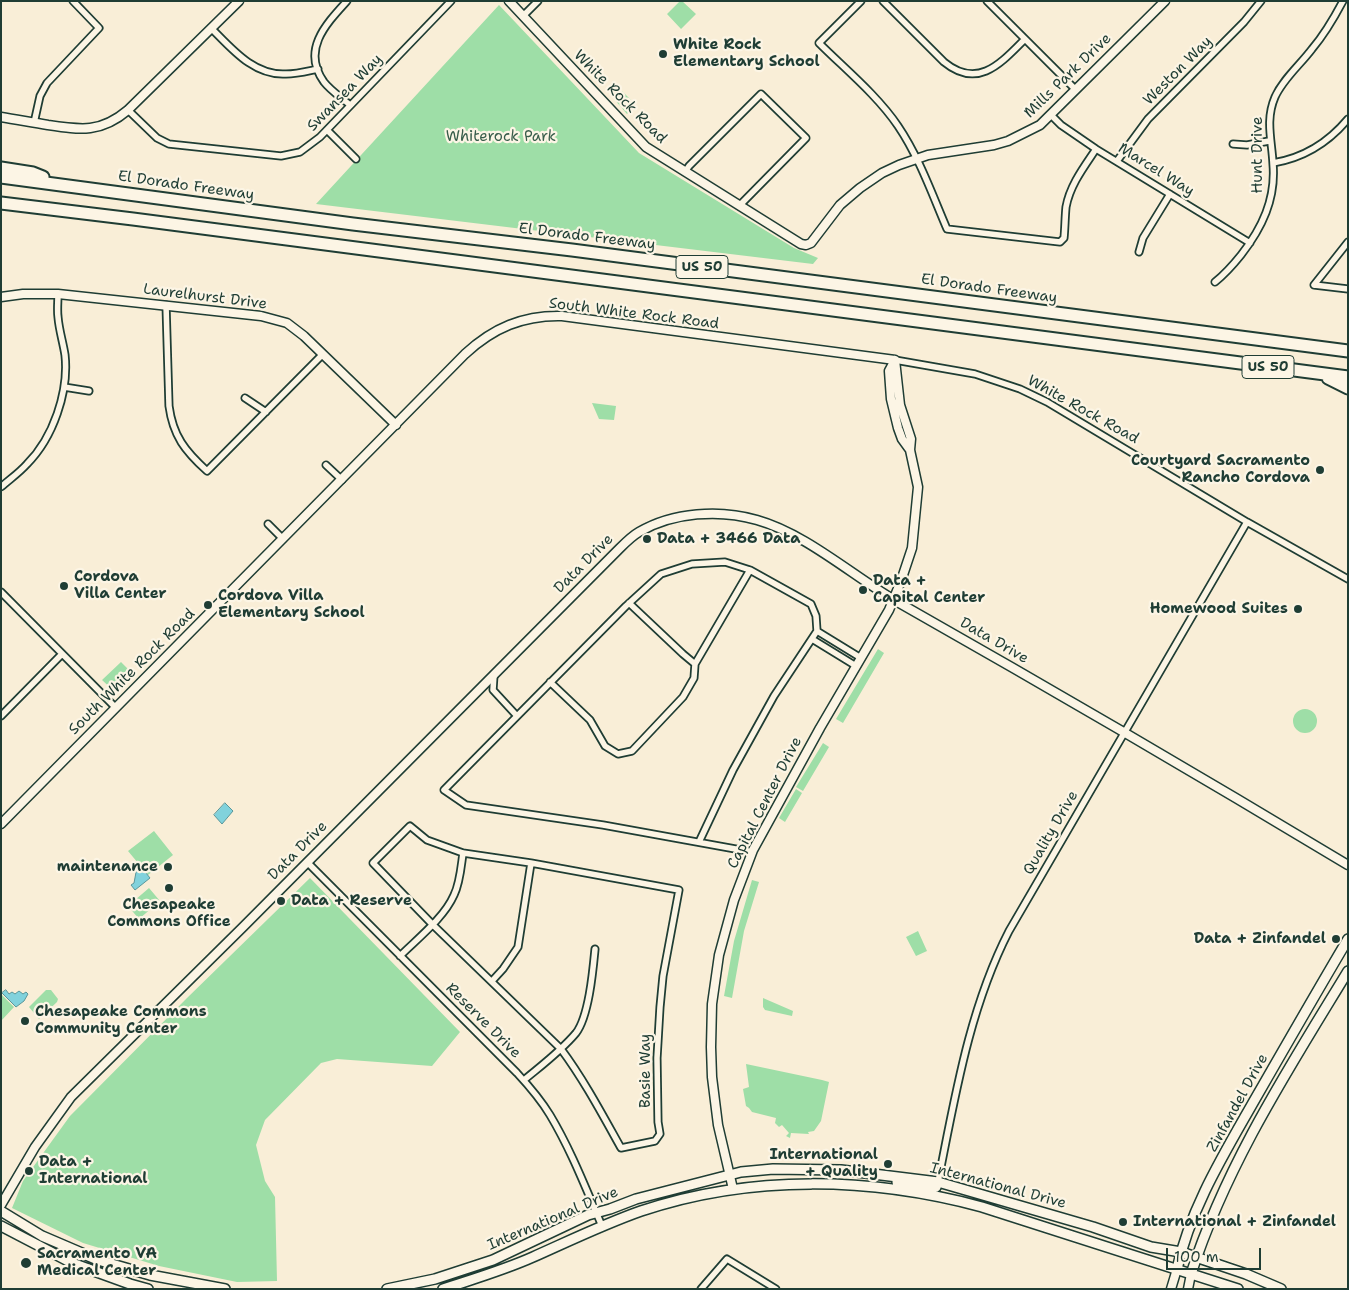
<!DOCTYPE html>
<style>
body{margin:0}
#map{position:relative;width:1349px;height:1290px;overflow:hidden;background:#f9eed7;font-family:"Shantell Sans",sans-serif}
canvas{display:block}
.frame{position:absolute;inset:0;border:2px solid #1f3d34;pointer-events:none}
.scale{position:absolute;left:1166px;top:1248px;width:95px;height:22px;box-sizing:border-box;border:2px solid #1f3d34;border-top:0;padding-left:6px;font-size:15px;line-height:18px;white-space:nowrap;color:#1f3d34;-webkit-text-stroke:4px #fcf5e5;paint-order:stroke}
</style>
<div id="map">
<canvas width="1349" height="1290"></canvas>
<div class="frame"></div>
<div class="scale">100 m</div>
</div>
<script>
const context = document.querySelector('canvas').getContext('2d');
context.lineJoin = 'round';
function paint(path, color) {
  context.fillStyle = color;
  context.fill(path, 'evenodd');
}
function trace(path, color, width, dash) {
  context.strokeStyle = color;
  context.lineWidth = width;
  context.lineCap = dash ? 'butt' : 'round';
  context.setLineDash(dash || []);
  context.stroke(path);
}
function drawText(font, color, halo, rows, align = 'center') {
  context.font = font + ' "Shantell Sans",sans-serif';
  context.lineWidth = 4.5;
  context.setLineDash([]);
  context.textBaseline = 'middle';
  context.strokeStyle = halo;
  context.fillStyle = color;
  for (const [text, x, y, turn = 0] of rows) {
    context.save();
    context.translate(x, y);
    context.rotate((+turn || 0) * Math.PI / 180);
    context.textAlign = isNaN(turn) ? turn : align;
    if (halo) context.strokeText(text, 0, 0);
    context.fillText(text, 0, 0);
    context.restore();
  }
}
paint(new Path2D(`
 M680 1H682L696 14 681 29 667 14Z
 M499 5 639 153 794 248 818 258 813 264 316 204Z
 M622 91 631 100 629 103 633 108 627 114 614 99Z
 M592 403 616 406 614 420 599 419Z
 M878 649 884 653 843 723 836 719Z
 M121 662 134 675 116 693 102 680Z
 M1293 721a12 12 0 1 1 24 0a12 12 0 1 1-24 0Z
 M823 743 829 747 803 791 796 787Z
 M796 789 802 793 785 822 779 818Z
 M154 831 173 855 148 875 128 851Z
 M310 878 460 1032 432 1066 337 1059 321 1063 265 1120 256 1145 265 1181 275 1197 277 1281 237 1282 159 1266 83 1243 12 1208 23 1181 70 1116 187 998Z
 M752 880 759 882 744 931 732 998 724 996 734 941Z
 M149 888 160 901 139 919 128 906Z
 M918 931 927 951 916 956 906 937Z
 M46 990H51L58 999 57 1002 39 1019 29 1007Z
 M1 994 14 1007 1 1021Z
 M763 998 793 1011 792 1016 765 1010 763 1007Z
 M746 1064 822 1080 829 1082 821 1121 814 1131 808 1132 809 1134 791 1133 790 1138 786 1136 789 1133 782 1125 779 1127 775 1123 776 1118 752 1112 749 1108 746 1106 743 1089 749 1087Z`), '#9edea7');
const water = new Path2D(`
 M225 803 233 811 222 824 214 815Z
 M138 863 150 878 135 890 131 885 134 883 137 867 136 865Z
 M6 990 9 994 12 992 15 994 19 991 23 994 26 992 28 994 24 1001 16 1007 2 993Z`);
paint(water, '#81d2dc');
trace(water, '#5a9699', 1);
const minor = new Path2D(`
 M347 1C326 24 301 50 324 82 331 91 342 98 350 105
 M861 1 819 43C845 69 877 95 898 126 919 157 932 194 947 229L1060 242 1064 238C1065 228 1065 217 1066 207 1070 185 1084 167 1096 149
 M883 1 944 62C978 90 1001 63 1025 39
 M987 1 1076 90
 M523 16 538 1
 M211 28C232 49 254 76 286 74 297 74 308 71 318 69
 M128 110 157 138 169 144 281 156 300 152 320 137 451 1
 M1051 115 1061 125 1096 149 1250 243
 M34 123 40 96 47 83 99 28 73 1
 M327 130 356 159
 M1233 144 1247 145 1269 141
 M1117 161 1148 119 1244 22 1261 1
 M1273 163C1304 158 1328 143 1348 119
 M685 172 689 166 761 94 806 138 739 206
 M1139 252 1143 238 1170 194
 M1215 282C1225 274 1233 265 1241 255 1262 228 1276 199 1273 164 1272 141 1265 120 1275 97 1283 79 1300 65 1312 49 1324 35 1334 18 1343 1
 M1314 285 1348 242
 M1314 285 1348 289
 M166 305 169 406C173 436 185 451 207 471L323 354
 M895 360 975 374 1020 389 1047 402 1247 522 1348 579
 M64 387 89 391
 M245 398 266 412
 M326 465 342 480
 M1 487C10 479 19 473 27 464 53 438 69 392 65 355 63 342 59 330 58 317 57 310 58 302 58 294
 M268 524 283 539
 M1 592 116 708
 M629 603 683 654 695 664 750 570
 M817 631 861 658
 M812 639 856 666
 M494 675 493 690 517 716
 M550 682 590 720 605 746 618 754 632 751 683 697 694 678 695 664
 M1 716 62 654
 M410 826 427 840 463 853 531 863 679 890 663 976 660 1007 657 1058 658 1122 660 1134 655 1141 621 1148C602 1114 584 1080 561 1049L432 924 373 863Z
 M699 842 733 770 774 696 817 631 816 616 811 604 750 570 725 562 692 564 661 574 626 606 444 790 466 805 603 825 752 852
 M307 862 517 1073C529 1086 541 1100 550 1115 571 1150 586 1189 602 1226
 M400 956C417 939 444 918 454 895 460 883 461 867 463 853
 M492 981 503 969 518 947 531 863
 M524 1080C542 1065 561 1051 576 1033 589 1016 593 970 595 949
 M938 1182C955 1097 969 1009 1009 931L1247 522
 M701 1289 727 1259 776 1289`);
const tertiary = new Path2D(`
 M509 1 646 147 801 244 806 245 811 243 840 205 860 188 882 173 899 165 928 155 994 145 1008 141 1040 125 1165 1
 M1 117C17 120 32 122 48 125 81 130 101 133 128 110L239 1
 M1 297 23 294H58L261 316 287 323 304 336 396 425
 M895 360 889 371 891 399 898 428 902 439 910 450
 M1 824 465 354C493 328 523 315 562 316L895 360
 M733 1189 718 1125 712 1077 711 1047 712 1004 719 955 734 900 753 850 820 728 889 610 901 581 912 548 918 487 910 450 911 439 900 405 895 360
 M1 1205 35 1147 71 1097 243 927 620 548C626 542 632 536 639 532 673 512 720 509 757 520 807 534 855 578 901 604 1051 689 1200 776 1348 865
 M1171 1289 1177 1269
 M1188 1289 1191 1274`);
const secondary = new Path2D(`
 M897 1182 934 1187H936L938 1182
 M1 1211 42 1236 98 1260 150 1275 225 1289
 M1 1226 72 1263 130 1284 148 1289
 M1177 1269C1190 1209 1224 1154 1254 1101 1285 1047 1316 993 1348 939
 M1191 1274C1226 1165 1289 1068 1348 971
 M387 1289 435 1279 493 1260 588 1215 610 1209 636 1199 741 1172 773 1169 841 1170 938 1182 1093 1227 1151 1247 1181 1252 1246 1274 1281 1289
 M443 1289C473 1279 504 1270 533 1257 569 1241 604 1224 641 1211 751 1174 871 1177 982 1207L1238 1289`);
const motorway = new Path2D(`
 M1 168 33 173 43 177
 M1 177 353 224 572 250 1348 351
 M1 203 133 219 1348 377
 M1328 378 1348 388`);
trace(minor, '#1f3d34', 9);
trace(tertiary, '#1f3d34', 11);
trace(secondary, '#1f3d34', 12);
trace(motorway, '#1f3d34', 15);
trace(minor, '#fcf5e5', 5.5);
trace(tertiary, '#fcf5e5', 8);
trace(secondary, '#fcf5e5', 9);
trace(motorway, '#fcf5e5', 11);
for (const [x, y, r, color] of [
 [663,54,5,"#1f3d34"],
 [1320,470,5,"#1f3d34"],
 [647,539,5,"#1f3d34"],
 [64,586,5,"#1f3d34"],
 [863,590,5,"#1f3d34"],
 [208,605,5,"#1f3d34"],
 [1298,609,5,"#1f3d34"],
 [168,867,5,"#1f3d34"],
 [169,888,5,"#1f3d34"],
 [281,901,5,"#1f3d34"],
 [1336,939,5,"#1f3d34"],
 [25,1021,5,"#1f3d34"],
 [888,1164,5,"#1f3d34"],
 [29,1171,5,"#1f3d34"],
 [1123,1222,5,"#1f3d34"],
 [26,1263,6,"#1f3d34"]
]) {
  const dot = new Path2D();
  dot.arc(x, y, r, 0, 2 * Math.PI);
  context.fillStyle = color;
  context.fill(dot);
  trace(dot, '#fcf5e5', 2);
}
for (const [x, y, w] of [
 [702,267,52],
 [1268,367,52]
]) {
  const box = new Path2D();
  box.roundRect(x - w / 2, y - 11.5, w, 23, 4);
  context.fillStyle = '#fcf5e5';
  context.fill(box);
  trace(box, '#1f3d34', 1);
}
drawText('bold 14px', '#1f3d34', null, [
 ["US 50",702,267],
 ["US 50",1268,367]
]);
drawText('bold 15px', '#1f3d34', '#fcf5e5', [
 ["White Rock",673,45],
 ["Elementary School",673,62],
 ["Courtyard Sacramento",1310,461,"right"],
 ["Rancho Cordova",1310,478,"right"],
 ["Data + 3466 Data",657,539],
 ["Cordova",74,577],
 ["Villa Center",74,594],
 ["Data +",873,581],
 ["Capital Center",873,598],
 ["Cordova Villa",218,596],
 ["Elementary School",218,613],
 ["Homewood Suites",1288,609,"right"],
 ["maintenance",158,867,"right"],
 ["Data + Reserve",291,901],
 ["Chesapeake",169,905,"center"],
 ["Commons Office",169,922,"center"],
 ["Data + Zinfandel",1326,939,"right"],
 ["Chesapeake Commons",35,1012],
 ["Community Center",35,1029],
 ["International",878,1155,"right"],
 ["+ Quality",878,1172,"right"],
 ["Data +",39,1162],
 ["International",39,1179],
 ["International + Zinfandel",1133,1222],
 ["Sacramento VA",37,1254],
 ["Medical Center",37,1271]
], 'left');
drawText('15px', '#1f3d34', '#fcf5e5', [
 ["Weston Way",1178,71,-45],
 ["Mills Park Drive",1068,76,-44],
 ["Swansea Way",345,93,-46],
 ["White Rock Road",620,97,45],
 ["Hunt Drive",1258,155,-90],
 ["Marcel Way",1156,170,32],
 ["El Dorado Freeway",186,186,8],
 ["El Dorado Freeway",587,237,7],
 ["El Dorado Freeway",989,289,8],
 ["Laurelhurst Drive",205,297,7],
 ["South White Rock Road",634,314,7],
 ["White Rock Road",1083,410,29],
 ["Data Drive",584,564,-45],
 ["Data Drive",994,641,30],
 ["South White Rock Road",132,672,-45],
 ["Capital Center Drive",765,803,-63],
 ["Quality Drive",1051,833,-60],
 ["Data Drive",298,851,-45],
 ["Reserve Drive",483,1021,45],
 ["Basie Way",646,1071,-90],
 ["Zinfandel Drive",1238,1103,-61],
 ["International Drive",998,1186,15],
 ["International Drive",553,1219,-23]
]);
drawText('15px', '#385d4b', '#fcf5e5', [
 ["Whiterock Park",501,137]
]);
</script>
